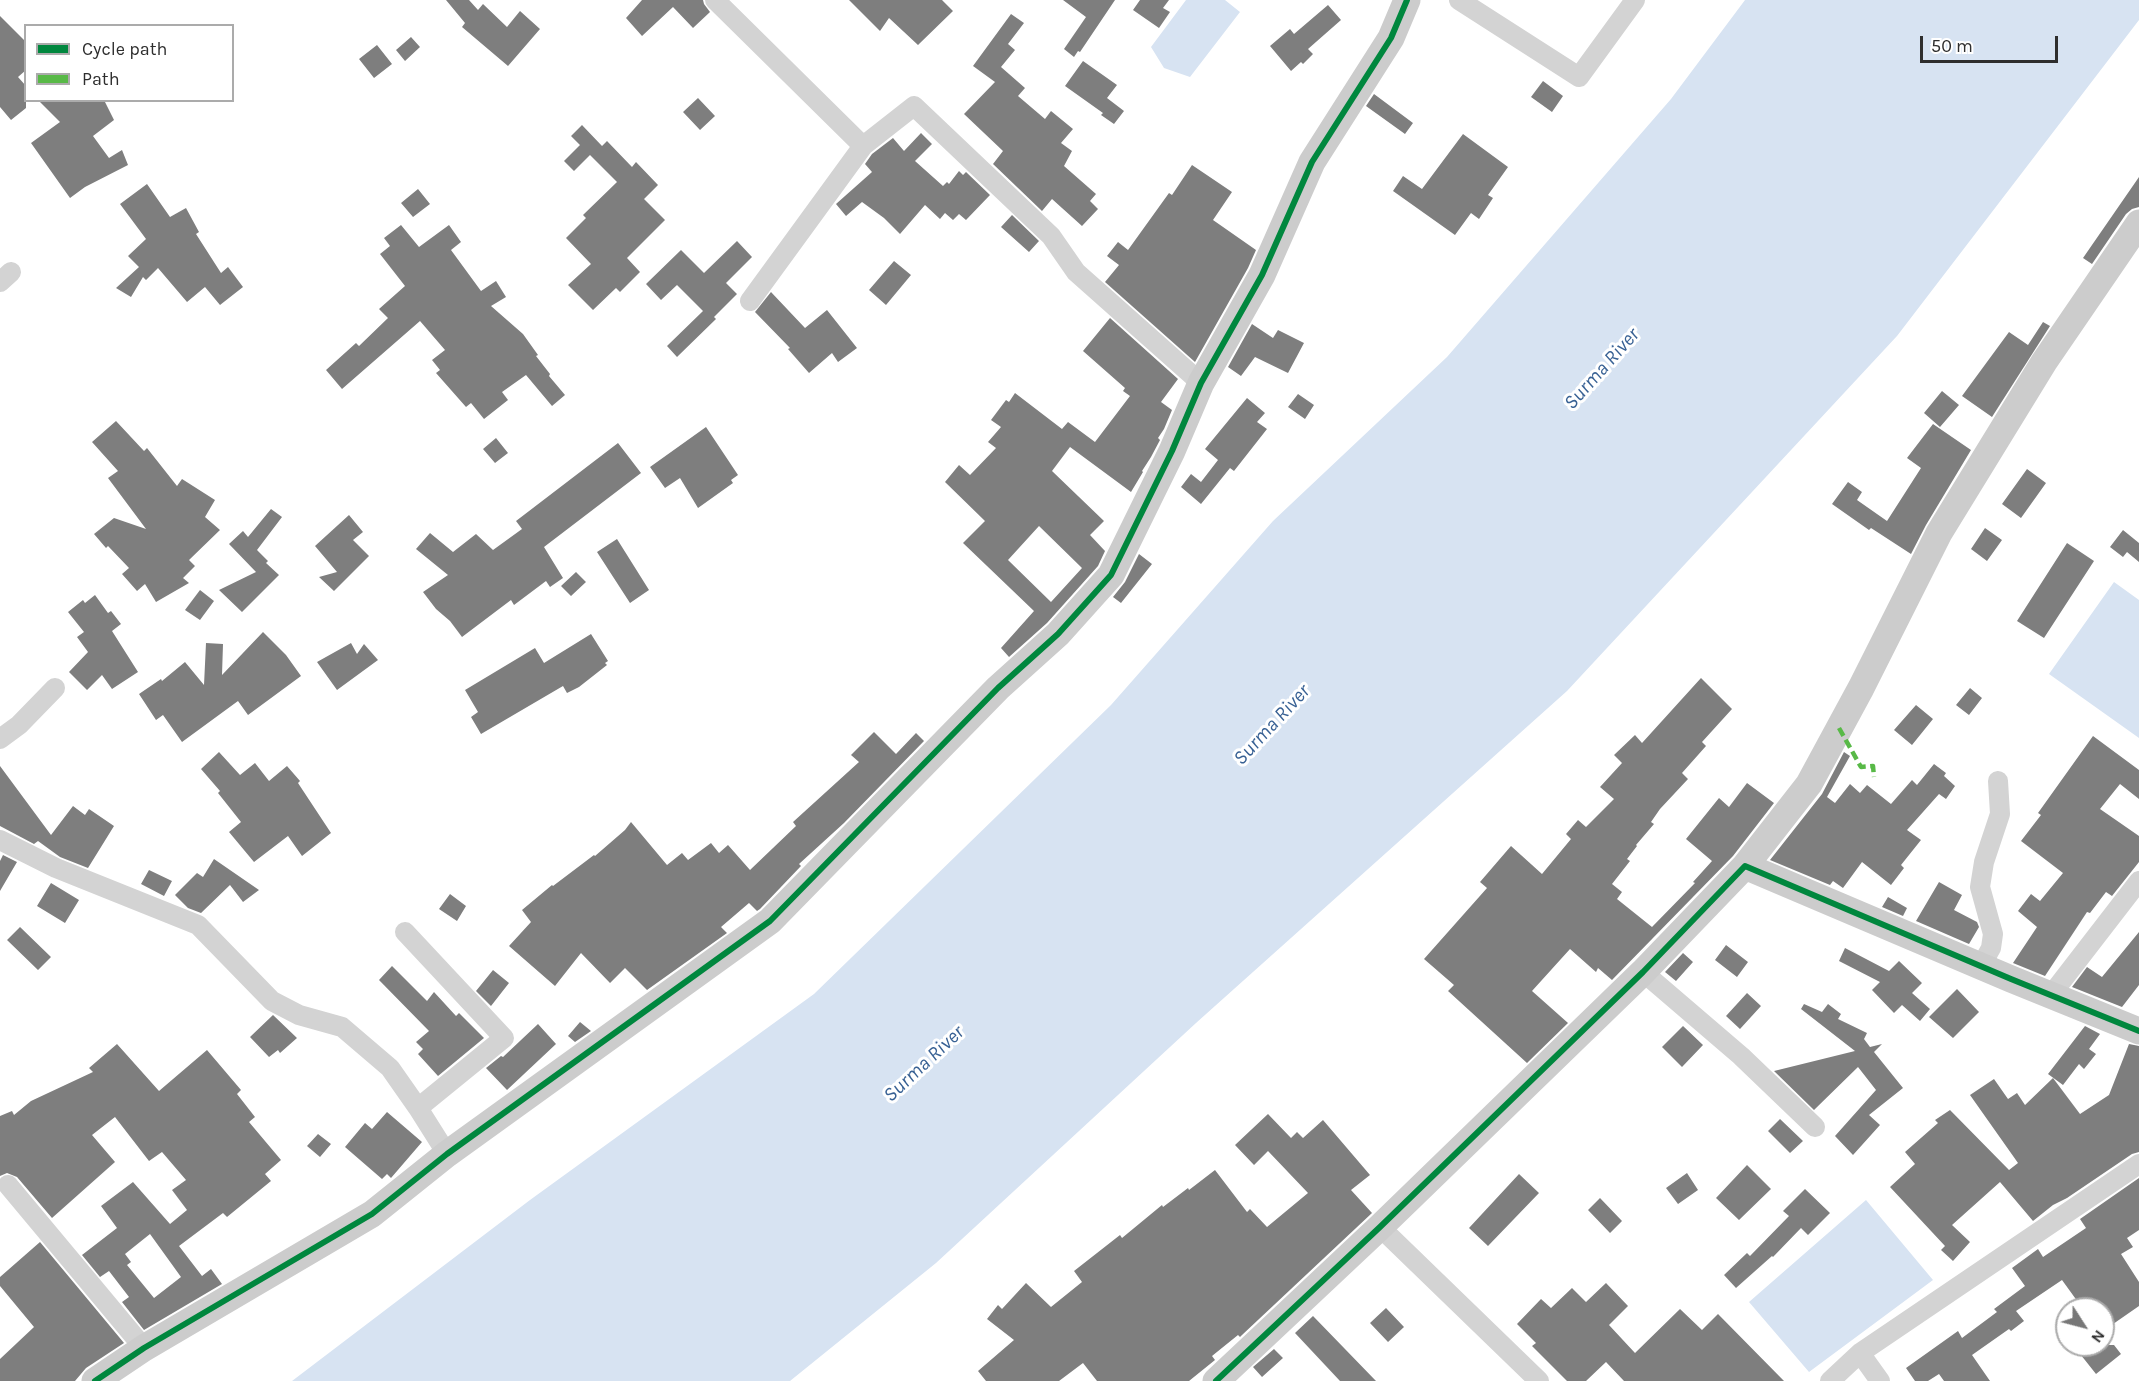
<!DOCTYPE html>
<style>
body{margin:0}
#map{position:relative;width:2139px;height:1381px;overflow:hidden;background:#fff;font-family:Karla,sans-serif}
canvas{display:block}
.legend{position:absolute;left:24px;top:24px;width:210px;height:78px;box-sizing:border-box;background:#fff;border:2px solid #ababab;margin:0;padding:8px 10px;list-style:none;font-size:18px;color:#2e2e2e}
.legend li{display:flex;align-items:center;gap:12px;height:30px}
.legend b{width:30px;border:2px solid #ababab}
.north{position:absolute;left:2055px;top:1297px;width:60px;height:60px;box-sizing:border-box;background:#fff;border:2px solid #ababab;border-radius:50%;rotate:126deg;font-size:16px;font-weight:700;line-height:24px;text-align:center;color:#2e2e2e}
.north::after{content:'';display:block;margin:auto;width:21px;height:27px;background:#777;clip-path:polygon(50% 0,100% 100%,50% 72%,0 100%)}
.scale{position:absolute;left:1920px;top:36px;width:138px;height:27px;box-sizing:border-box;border:3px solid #2e2e2e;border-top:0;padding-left:8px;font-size:18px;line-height:21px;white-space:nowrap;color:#2e2e2e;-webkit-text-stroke:4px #fff;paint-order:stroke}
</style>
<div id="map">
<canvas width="2139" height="1381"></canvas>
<ul class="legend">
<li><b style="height:8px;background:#00873e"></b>Cycle path</li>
<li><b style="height:8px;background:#58b947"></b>Path</li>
</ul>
<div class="north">N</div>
<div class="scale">50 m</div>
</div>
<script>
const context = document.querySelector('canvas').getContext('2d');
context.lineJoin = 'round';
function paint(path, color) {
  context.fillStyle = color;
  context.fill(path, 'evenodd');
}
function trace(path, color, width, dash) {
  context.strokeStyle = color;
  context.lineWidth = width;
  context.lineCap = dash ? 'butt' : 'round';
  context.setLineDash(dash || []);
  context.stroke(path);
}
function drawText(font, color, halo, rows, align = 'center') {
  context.font = font + ' Karla,sans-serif';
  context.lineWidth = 6;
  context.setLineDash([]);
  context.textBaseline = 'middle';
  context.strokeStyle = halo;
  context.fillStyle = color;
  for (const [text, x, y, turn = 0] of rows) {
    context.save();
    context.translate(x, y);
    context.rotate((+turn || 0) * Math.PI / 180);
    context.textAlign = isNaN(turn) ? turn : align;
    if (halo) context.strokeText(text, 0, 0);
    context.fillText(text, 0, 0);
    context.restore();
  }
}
paint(new Path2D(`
 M1186 0H1225L1240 12 1190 77 1164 68 1151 47Z
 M1745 0H2139V20L1897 336 1567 691 1196 1023 936 1263 790 1381H292L530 1200 814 994 1111 705 1273 521 1447 357 1671 99Z
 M2114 582 2139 600V738L2049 674Z
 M1866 1200 1933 1280 1809 1372 1749 1302Z`), '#d7e3f2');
paint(new Path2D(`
 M446 0H469L478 10 483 4 507 27 520 11 540 29 508 66 462 27 465 23Z
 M642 0H703L704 4 710 12 693 28 673 7 642 36 626 18Z
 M849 0H942L953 11 918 45 889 18 880 31Z
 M1063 0H1115L1080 52 1078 51 1074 57 1064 49 1086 17Z
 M1140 0H1169L1163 8 1170 12 1159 28 1133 10Z
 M1328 5 1341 20 1308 49 1313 54 1303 64 1301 62 1291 71 1270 46 1290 29 1294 34Z
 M1011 14 1024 23 1008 44 1015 50 1001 67 1025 88 1018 96 1045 119 1051 111 1073 129 1061 143 1072 151 1064 166 1096 194 1090 201 1098 209 1082 226 1052 199 1042 211 993 164 1003 151 964 114 995 82 973 66Z
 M0 16 26 42V70L18 77 26 86V108L11 120 0 107Z
 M411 37 420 47 405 61 396 50Z
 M377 45 392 64 374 78 359 59Z
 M1083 61 1117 85 1107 98 1124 111 1114 124 1101 115 1103 113 1065 86Z
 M1543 81 1563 96 1552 112 1531 97Z
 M1374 94 1413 123 1405 134 1366 106Z
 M698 98 715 116 700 130 683 112Z
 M38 100H104L114 120 93 136 109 158 122 150 128 165 85 187 70 198 31 143 60 122Z
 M582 125 602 146 607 141 632 167 636 162 658 185 644 199 665 220 627 258 640 272 620 292 616 288 593 310 568 285 591 264 566 238 586 218 583 215 617 182 590 155 574 171 564 161 580 145 571 136Z
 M921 133 932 144 915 161 943 186 947 182 949 184 959 171 963 175 966 172 990 195 966 220 959 214 953 220 945 213 940 219 925 205 900 234 884 218 862 202 846 216 836 204 872 172 865 164 872 154 893 138 904 151Z
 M1463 134 1508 167 1488 195 1493 198 1479 219 1471 213 1455 235 1393 191 1403 176 1422 189Z
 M1192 165 1232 192 1213 220 1256 250 1248 268 1195 362 1105 282 1119 265 1107 256 1118 242 1128 250 1169 193 1172 195Z
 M2139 177V207L2132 209 2126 214 2092 264 2083 258Z
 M147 184 170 217 186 208 199 232 196 234 221 273 228 267 243 287 220 305 205 287 187 302 158 268 146 280 143 277 131 297 116 288 139 267 128 256 146 239 120 204Z
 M418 189 430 204 413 217 401 203Z
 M1012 215 1039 241 1029 252 1001 227Z
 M401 225 419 247 449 225 461 242 451 250 481 291 496 281 506 297 491 306 523 334 538 355 536 356 550 374 549 376 565 395 552 406 526 375 502 392 508 400 484 419 471 403 466 407 436 373 440 370 432 360 445 350 420 321 342 389 326 370 356 343 359 346 388 318 379 309 405 286 380 254 390 246 384 238Z
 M737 241 752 257 726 283 737 294 714 317 716 319 677 357 667 346 703 311 677 285 661 300 646 284 681 250 704 273Z
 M894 261 911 275 886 305 869 290Z
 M771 292 805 328 827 310 857 348 838 362 832 353 809 373 788 349 790 348 755 312Z
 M1110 318 1178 379 1161 402 1172 410 1164 429 1158 438 1160 440 1151 457 1142 471 1143 472 1131 492 1070 447 1052 471 1104 521 1090 535 1105 551 1098 566 1047 623 1009 657 1001 648 1034 611 963 543 985 521 945 482 959 465 970 475 996 448 988 442 1001 427 991 420 1006 400 1009 402 1015 393 1062 429 1068 422 1095 442 1130 396 1123 391 1125 388 1083 351ZM1039 526 1082 568 1051 602 1008 560Z
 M2043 322 2050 326 1992 417 1962 396 2009 332 2028 345Z
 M1252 324 1273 338 1278 330 1304 343 1288 373 1255 357 1241 376 1228 367Z
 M1942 391 1959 405 1940 427 1924 413Z
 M1298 394 1314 405 1305 419 1288 407Z
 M1247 398 1265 413 1257 422 1267 429 1234 471 1230 468 1201 504 1181 487 1191 474 1201 482 1218 460 1205 449Z
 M116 421 144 451 147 448 177 486 182 479 215 500 205 517 220 530 189 560 195 566 183 578 189 583 156 602 145 584 137 591 122 574 129 568 108 546 106 548 94 534 114 518 146 529 108 478 118 471 92 442Z
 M1933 424 1971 450 1926 525 1911 554 1871 528 1869 530 1832 504 1848 482 1862 492 1857 500 1887 521 1921 468 1907 458Z
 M706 427 738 475 731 480 733 483 698 508 680 478 665 488 650 467Z
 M496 438 508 453 495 463 483 449Z
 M618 443 641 473 544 547 563 578 550 587 546 581 514 605 511 600 462 637 450 621 436 609 423 592 448 575 416 549 430 533 453 552 476 534 493 550 522 529 516 521Z
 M2027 469 2046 483 2021 518 2002 504Z
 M271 509 282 517 257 550 268 561 266 563 279 575 242 612 219 590 256 572 229 544 243 531 248 537Z
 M349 515 363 532 353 540 369 556 334 591 319 577 337 572 315 546Z
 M1985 528 2002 540 1987 561 1971 549Z
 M2123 530 2139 543V562L2127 552 2123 557 2110 547Z
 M617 539 649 590 630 603 597 552Z
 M2067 543 2094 561 2044 638 2017 621Z
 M1139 554 1152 564 1121 603 1113 597 1125 582Z
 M576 572 586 582 571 596 561 586Z
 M200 590 214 601 200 620 185 610Z
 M95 595 108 613 111 611 121 624 112 631 138 672 112 689 102 675 87 690 69 672 88 652 77 637 84 632 68 612 83 600 85 603Z
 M263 632 286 655 301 676 248 715 238 701 182 742 163 715 156 720 139 694 161 679 162 681 185 662 204 685 206 643 223 644 222 675Z
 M591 634 608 661 605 663 607 665 579 687 567 693 563 686 481 734 471 717 478 712 465 690 535 648 544 663Z
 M351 643 357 654 364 644 378 660 337 690 317 662Z
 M1701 678 1732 709 1702 742 1706 746 1682 773 1688 779 1660 809 1651 822 1654 824 1636 845 1637 846 1627 859 1630 861 1612 884 1622 892 1617 899 1652 927 1695 883 1693 882 1712 861 1686 839 1719 798 1729 807 1747 783 1774 803 1733 856 1612 980 1598 968 1596 972 1570 949 1532 991 1568 1023 1527 1063 1448 991 1454 985 1424 959 1487 888 1480 882 1511 846 1542 874 1571 839 1566 834 1578 820 1586 827 1614 799 1600 787 1622 763 1614 755 1635 735 1642 743Z
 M1970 688 1982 698 1969 715 1956 705Z
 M1916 705 1933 719 1912 745 1894 730Z
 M874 732 896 754 916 733 924 741 844 823 799 864 801 866 760 909 757 911 749 903 721 927 727 933 647 990 625 968 610 983 581 953 555 986 509 946 531 922 522 910 552 885 553 886 594 855 595 856 625 830 631 822 667 865 682 853 688 860 711 843 719 853 728 845 750 870 796 826 793 822 859 762 851 755Z
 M2093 736 2139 770V799L2120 784 2100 809 2139 836V862L2112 896 2106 892 2090 913 2087 912 2045 976 2013 963 2037 927 2018 911 2031 894 2040 901 2063 873 2021 841 2041 815 2038 813Z
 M219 752 240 775 255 763 269 781 287 766 300 781 298 783 331 833 302 856 288 836 254 862 229 832 241 822 218 793 220 791 201 769Z
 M1844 752 1850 756 1827 797 1835 803 1850 784 1860 793 1867 785 1891 804 1912 780 1917 785 1934 764 1946 773 1944 776 1955 786 1946 799 1939 794 1907 830 1921 840 1901 865 1904 868 1891 885 1862 862 1843 888 1833 881 1830 885 1770 860 1822 794Z
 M0 766 51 835 73 806 85 815 89 809 114 826 88 868 60 857 38 841 34 844 0 826Z
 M3 855 17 862 0 891V861Z
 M214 859 259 890 243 902 230 885 201 913 188 908 175 895 197 873 203 877Z
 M149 870 172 881 164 896 141 884Z
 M1939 882 1962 895 1954 910 1977 922 1979 927 1969 944 1916 921Z
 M51 883 79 900 65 923 37 906Z
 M450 894 466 906 457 921 439 909Z
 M1888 897 1907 908 1903 916 1882 907Z
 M20 927 51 957 38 970 7 940Z
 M2139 932V985L2122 1007 2072 987 2087 967 2102 977Z
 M1726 945 1748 962 1737 977 1715 960Z
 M1845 948 1889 971 1899 961 1922 983 1912 993 1930 1009 1920 1021 1902 1005 1894 1013 1872 990 1880 982 1839 961Z
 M1683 953 1693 962 1676 981 1665 972Z
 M392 966 427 1001 434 992 456 1016 459 1013 484 1038 438 1076 418 1054 423 1049 416 1042 429 1031 379 980Z
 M493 970 509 983 491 1006 476 991Z
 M1957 989 1979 1012 1953 1038 1929 1017Z
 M1747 993 1761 1006 1740 1029 1726 1016Z
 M1804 1004 1822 1012 1828 1004 1841 1014 1838 1019 1867 1033 1864 1039 1870 1047 1882 1044 1874 1052 1903 1088 1869 1115 1880 1125 1853 1155 1835 1136 1876 1090 1858 1067 1814 1110 1774 1071 1855 1051 1801 1009Z
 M273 1015 297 1038 280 1053 278 1050 269 1057 250 1037Z
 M580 1022 591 1031 575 1042 568 1036Z
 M538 1024 556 1044 507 1090 486 1068 501 1056 503 1057Z
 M1683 1026 1703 1045 1682 1067 1662 1047Z
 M2085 1026 2100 1034 2089 1049 2096 1054 2084 1069 2079 1064 2063 1085 2048 1074Z
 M117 1044 159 1091 207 1050 241 1090 237 1094 255 1117 249 1122 281 1160 265 1174 271 1181 227 1217 223 1213 179 1246 202 1276 211 1269 222 1284 144 1330 122 1302 129 1297 109 1271 100 1277 82 1255 117 1228 101 1206 133 1182 170 1224 187 1210 172 1190 186 1180 162 1152 149 1161 115 1117 92 1135 115 1162 52 1218 17 1177 7 1173 0 1176V1116L12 1111 14 1115 31 1101 93 1072 89 1068ZM150 1234 181 1277 154 1298 127 1265 131 1262 125 1254Z
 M2129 1044 2139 1046V1152L2132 1154 2067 1198 2053 1205 2033 1221 2000 1182 1952 1225 1970 1242 1953 1261 1941 1250 1945 1246 1890 1187 1915 1164 1905 1152 1938 1123 1935 1120 1950 1110 2009 1170 2018 1163 1970 1095 1994 1079 2008 1099 2017 1093 2025 1105 2053 1078 2080 1114 2109 1095Z
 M387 1112 422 1142 391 1178 387 1174 382 1179 345 1147 365 1123 372 1129Z
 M1268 1114 1291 1138 1297 1132 1303 1138 1323 1120 1370 1175 1351 1190 1372 1213 1242 1335 1240 1337 1238 1335 1212 1356 1215 1360 1189 1381H1097L1083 1363 1059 1381H986L978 1371 1014 1340 987 1319 998 1305 1002 1309 1026 1283 1051 1307 1082 1282 1074 1271 1120 1235 1122 1238 1162 1205 1163 1207 1188 1188 1189 1190 1215 1170 1247 1212 1250 1209 1267 1227 1308 1193 1268 1151 1254 1165 1235 1145Z
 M1780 1119 1803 1141 1790 1153 1768 1131Z
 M318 1134 331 1144 320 1157 307 1146Z
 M1747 1165 1771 1189 1739 1220 1716 1198Z
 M1687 1173 1698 1190 1678 1204 1666 1188Z
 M1519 1174 1539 1193 1488 1246 1469 1228Z
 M2139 1178V1230L2127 1238 2133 1247 2121 1254 2139 1282V1306L2103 1331V1309H2083L2062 1280 2016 1311 2024 1321 2011 1331 2009 1329 1972 1355 1990 1381H1944L1939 1374 1928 1381H1915L1906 1368 1958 1331 1962 1338 1997 1312 1994 1309 2025 1286 2012 1268 2038 1249 2043 1257 2086 1228 2080 1219Z
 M1805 1189 1830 1213 1808 1235 1801 1228 1773 1257 1772 1256 1736 1288 1724 1275 1747 1253 1750 1256 1789 1216 1783 1211Z
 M1600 1198 1622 1221 1610 1233 1588 1210Z
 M40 1242 124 1343 86 1368 75 1381H0V1359L34 1327 0 1286V1277Z
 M1606 1283 1628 1306 1609 1325 1635 1353 1680 1309 1702 1330 1718 1314 1784 1381H1624L1606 1362 1586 1381H1567L1532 1346 1536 1343 1517 1324 1541 1299 1551 1308 1572 1288 1586 1302Z
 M1386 1308 1404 1327 1388 1342 1370 1323Z
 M1313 1316 1376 1381H1340L1295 1333Z
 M2073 1345H2114L2121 1354 2096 1374Z
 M1274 1349 1283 1358 1262 1377 1253 1367Z`), '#7e7e7e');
trace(new Path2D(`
 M715 0 863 146
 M1459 0 1579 77 1635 0
 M0 282 11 272
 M750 301 863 146 914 106 1051 236 1076 272 1201 383
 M0 739 19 725 55 688
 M0 840 56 868 198 925 272 1001 299 1015 342 1027 390 1068 418 1108 447 1154
 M405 932 504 1038 418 1108
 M1981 966 1991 948 1993 934 1980 887 1984 862 2000 814 1998 781
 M1643 972 1741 1056 1815 1127
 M2051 995 2139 881
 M8 1185 144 1348
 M1380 1227 1539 1381
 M1860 1353 1880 1381
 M1830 1381 1860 1353 2139 1164`), '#d3d3d3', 20);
trace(new Path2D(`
 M1745 866 1809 784 1861 688 1939 533 2044 362 2139 223
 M95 1381 144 1348 372 1214 447 1154 770 921 998 688 1058 634 1111 575 1172 451 1201 383 1262 275 1312 162 1391 38 1407 0
 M1216 1381 1380 1227 1643 972 1745 866 2011 979 2139 1031`), '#ccc', 27);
trace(new Path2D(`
 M1839 728 1861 767 1873 766 1874 777`), '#58b947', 4.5, [9, 4.5]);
trace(new Path2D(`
 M95 1381 144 1348 372 1214 447 1154 770 921 998 688 1058 634 1111 575 1172 451 1201 383 1262 275 1312 162 1391 38 1407 0
 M1216 1381 1380 1227 1643 972 1745 866 2011 979 2139 1031`), '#00873e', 6);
drawText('italic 20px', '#386194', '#fff', [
 ["Surma River",1602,369,-48],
 ["Surma River",1272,725,-47],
 ["Surma River",924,1064,-43]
]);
</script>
